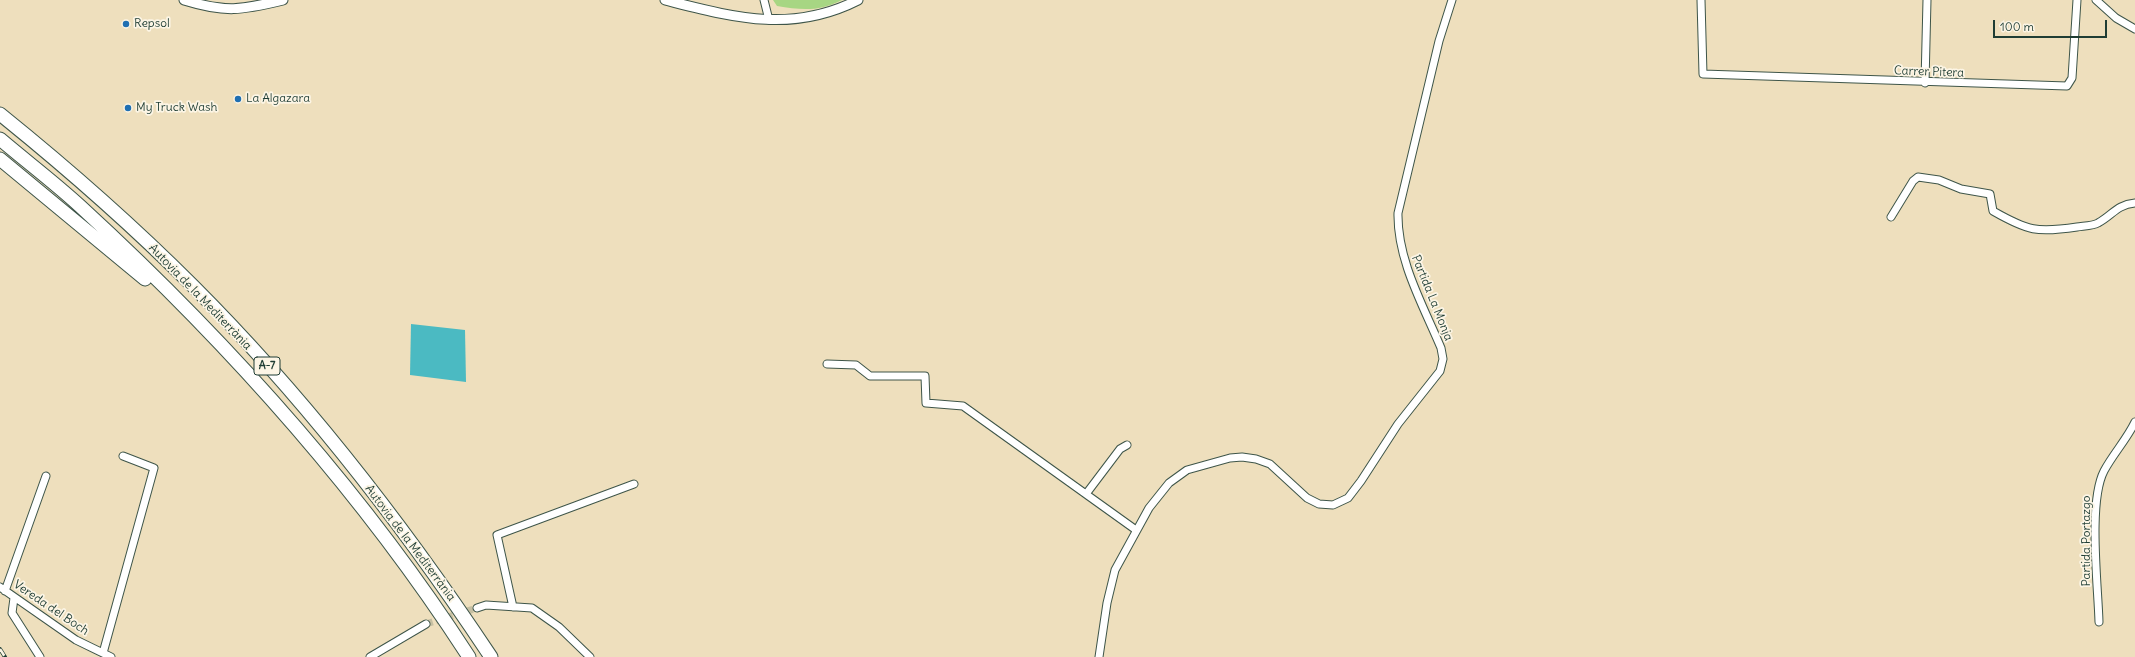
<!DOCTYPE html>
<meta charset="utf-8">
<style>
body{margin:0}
#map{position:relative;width:2135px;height:657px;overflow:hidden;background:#eedfbd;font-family:Delius,sans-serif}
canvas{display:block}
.scale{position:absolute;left:1993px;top:20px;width:114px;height:18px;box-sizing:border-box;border:2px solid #1f3d34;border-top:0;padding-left:5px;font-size:12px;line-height:14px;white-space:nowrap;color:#1f3d34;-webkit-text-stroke:3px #fcf5e5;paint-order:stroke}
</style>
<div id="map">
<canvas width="2135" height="657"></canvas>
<div class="scale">100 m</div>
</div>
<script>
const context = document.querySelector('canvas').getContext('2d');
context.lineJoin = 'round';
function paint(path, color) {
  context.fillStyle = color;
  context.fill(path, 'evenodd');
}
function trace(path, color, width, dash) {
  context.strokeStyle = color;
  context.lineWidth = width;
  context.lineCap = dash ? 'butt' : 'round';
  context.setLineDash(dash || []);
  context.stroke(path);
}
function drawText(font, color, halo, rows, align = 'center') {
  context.font = font + ' Delius,sans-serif';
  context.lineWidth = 3.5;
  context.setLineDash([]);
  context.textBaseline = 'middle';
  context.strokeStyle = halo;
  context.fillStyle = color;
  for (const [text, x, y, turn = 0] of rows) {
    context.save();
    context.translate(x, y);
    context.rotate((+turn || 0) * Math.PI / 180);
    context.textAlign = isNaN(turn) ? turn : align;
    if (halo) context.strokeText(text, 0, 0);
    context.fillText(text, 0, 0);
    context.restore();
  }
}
paint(new Path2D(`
 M773 0H842C819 12 801 10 777 6Z`), '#a7d683');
paint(new Path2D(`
 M411 324 465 330 466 382 410 375Z`), '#4bbac2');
trace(new Path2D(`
 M426 624 477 608`), '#c5bfa2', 7, [7, 3.5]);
const minor = new Path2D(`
 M764 0 769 20
 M1701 0 1703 74 2067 86 2072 78 2077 0
 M2096 0 2116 18 2135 29
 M1925 83 1927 0
 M1891 217 1913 181 1918 177 1939 180 1961 189 1990 194 1993 211C2028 231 2037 233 2077 227 2083 226 2093 226 2098 223 2113 215 2116 205 2135 203
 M827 364 856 365 870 376H925L926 403 963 406 1136 530
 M1086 494 1120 449 1127 445
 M0 587 76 640 111 657
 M5 591 46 476
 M14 598 12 613 40 657
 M513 607 497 535 634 484
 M477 608 486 605 532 608 559 627 590 657
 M2099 622C2098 585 2088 502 2104 471 2113 454 2127 439 2135 422
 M103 653 154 468 123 456
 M370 657 426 624
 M1099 657 1107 603 1115 570 1149 508 1169 483 1187 470 1230 458 1242 457 1256 459 1270 464 1307 498 1319 504 1333 505 1348 498 1361 481 1398 424 1440 371 1443 359 1441 348C1423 305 1397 260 1398 213L1439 41 1452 0`);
const tertiary = new Path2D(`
 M184 0C226 13 241 10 283 0
 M665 0C733 17 791 34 858 0`);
const motorway = new Path2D(`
 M0 114C67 168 132 225 193 286 304 397 404 526 491 657
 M0 139C27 162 55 183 81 207 228 342 361 490 469 657
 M0 159 145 279`);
trace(minor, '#3e5549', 9);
trace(tertiary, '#3e5549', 11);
trace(motorway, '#3e5549', 15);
trace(minor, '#fff', 7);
trace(tertiary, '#fff', 9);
trace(motorway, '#fff', 13);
const rail = new Path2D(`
 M0 649 5 657`);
trace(rail, '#1f3d34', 4);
trace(rail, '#fcf5e5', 2.5, [8]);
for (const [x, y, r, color] of [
 [126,24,4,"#1f6fb2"],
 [238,99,4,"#1f6fb2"],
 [128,108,4,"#1f6fb2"]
]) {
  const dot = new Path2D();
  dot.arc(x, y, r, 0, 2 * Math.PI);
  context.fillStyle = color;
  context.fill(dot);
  trace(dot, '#fcf5e5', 1.5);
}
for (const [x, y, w] of [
 [267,366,26]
]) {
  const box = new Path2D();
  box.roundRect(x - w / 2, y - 9, w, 18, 3);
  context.fillStyle = '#fcf5e5';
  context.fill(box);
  trace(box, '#1f3d34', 1);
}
drawText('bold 11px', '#1f3d34', null, [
 ["A-7",267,366]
]);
drawText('12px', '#1f3d34', '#fcf5e5', [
 ["Repsol",134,24],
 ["La Algazara",246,99],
 ["My Truck Wash",136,108]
], 'left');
drawText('12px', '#1f3d34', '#fcf5e5', [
 ["Carrer Pitera",1929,72,2],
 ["Autovia de la Mediterrània",200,297,46],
 ["Partida La Monja",1432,298,68],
 ["Partida Portazgo",2087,541,-90],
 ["Autovia de la Mediterrània",410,543,53],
 ["Vereda del Boch",51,608,34]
]);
</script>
